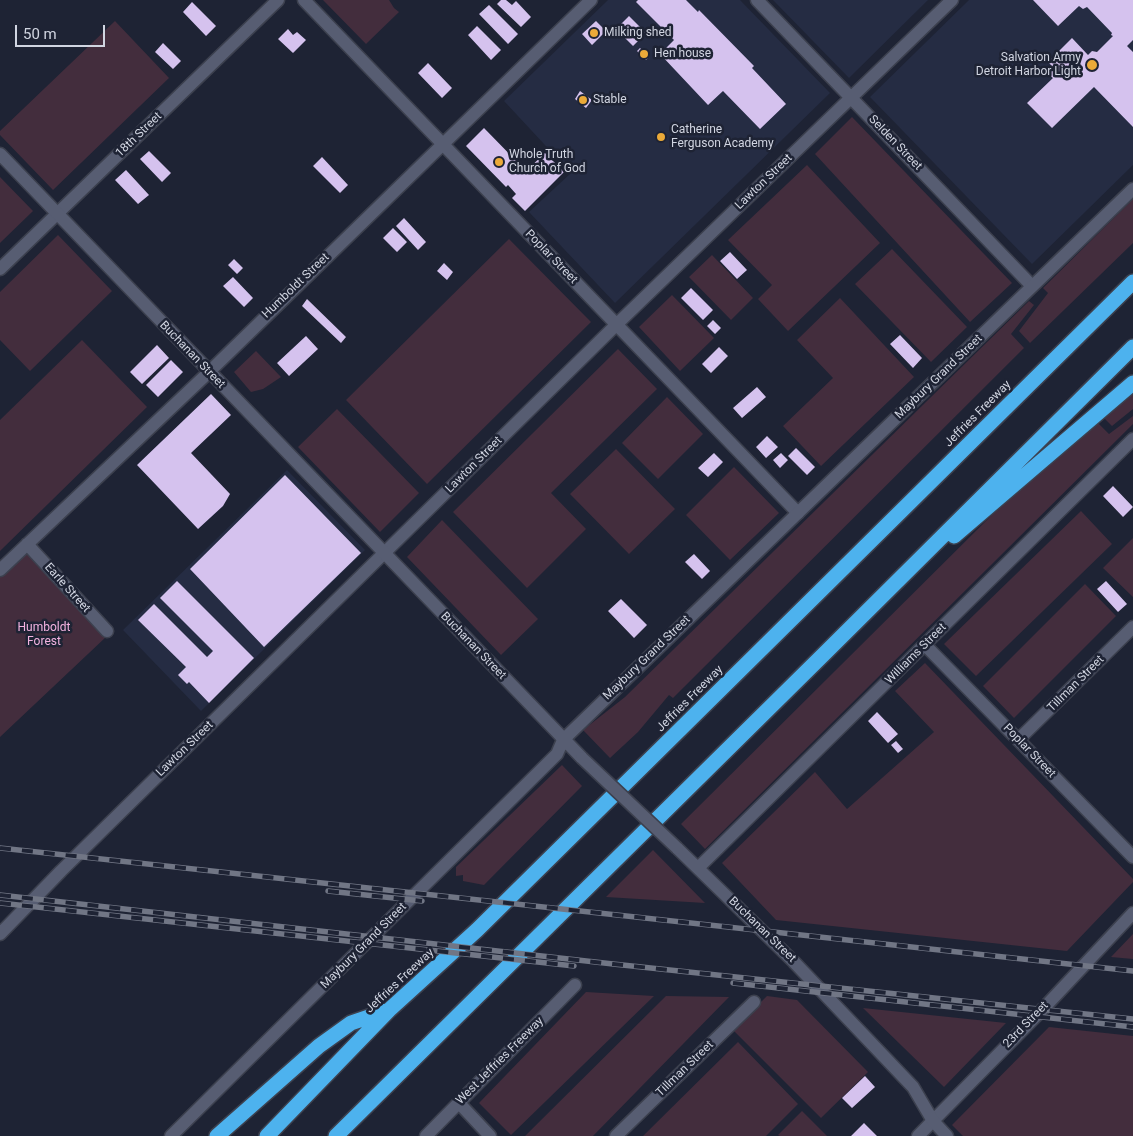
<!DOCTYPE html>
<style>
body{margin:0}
#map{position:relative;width:1133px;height:1136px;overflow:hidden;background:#1e2334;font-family:Roboto,sans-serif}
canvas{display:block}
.scale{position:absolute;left:15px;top:25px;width:90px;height:22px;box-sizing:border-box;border:2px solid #d1d5e1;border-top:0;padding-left:6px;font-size:15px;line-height:18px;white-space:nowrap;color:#d1d5e1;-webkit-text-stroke:4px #1e2334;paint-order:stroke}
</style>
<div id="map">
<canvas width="1133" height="1136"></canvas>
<div class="scale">50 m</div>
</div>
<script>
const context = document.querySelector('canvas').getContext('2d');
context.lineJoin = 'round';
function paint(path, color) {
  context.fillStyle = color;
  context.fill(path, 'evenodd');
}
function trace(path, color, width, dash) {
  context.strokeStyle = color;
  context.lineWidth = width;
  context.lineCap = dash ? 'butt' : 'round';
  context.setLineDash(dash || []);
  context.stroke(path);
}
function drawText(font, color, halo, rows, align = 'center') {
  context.font = font + ' Roboto,sans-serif';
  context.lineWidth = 5;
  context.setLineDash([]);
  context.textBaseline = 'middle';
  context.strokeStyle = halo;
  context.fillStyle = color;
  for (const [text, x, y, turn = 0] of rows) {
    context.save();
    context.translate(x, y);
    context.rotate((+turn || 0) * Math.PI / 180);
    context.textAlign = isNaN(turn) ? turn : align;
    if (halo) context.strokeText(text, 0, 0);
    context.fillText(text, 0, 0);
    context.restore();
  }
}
paint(new Path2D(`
 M608 0H740L830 93 615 303 529 212 571 173 504 101Z
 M773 0H928L849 78Z
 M969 0H1133V165L1032 264 870 97Z
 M287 470 365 550 201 711 123 630Z`), '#252c43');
paint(new Path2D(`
 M323 0H389L394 8 399 12 366 44Z
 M115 21 169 78 53 190 0 135V131Z
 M852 117 1012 283 970 322 815 154Z
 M807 165 880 243 788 331 758 299 772 285 728 240Z
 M0 177 33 211 0 243Z
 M1133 199V243L1030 343 1019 331 1048 293 1043 288Z
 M58 235 112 291 30 371 0 340V292Z
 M509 239 591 322 427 484 346 400Z
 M892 249 967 327 931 362 855 284Z
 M712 255 753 298 731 320 689 277Z
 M672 295 714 338 680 371 639 327Z
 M840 298 914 377 821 466 783 426 833 378 797 340Z
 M1029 301 1034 305 1011 334 1024 348 673 698 669 695 638 732 610 758 583 730 625 697Z
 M82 340 147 407 0 551V420Z
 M618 349 657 389 551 493 586 529 527 588 453 512Z
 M256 351 281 377 263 389 251 392 234 372Z
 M1133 390V409L1112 426 1102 416Z
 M667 397 703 434 658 479 622 443Z
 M337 409 419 493 380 532 298 447Z
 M1133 416V424L705 849 681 824 1000 507 1053 458 1096 421 1109 434Z
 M616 449 675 509 629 554 570 494Z
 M734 467 779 513 730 560 686 515Z
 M1081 511 1112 544 976 676 944 644Z
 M442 520 538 619 501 655 407 557Z
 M1133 538V597L1103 568Z
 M26 551 106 637 0 737V576Z
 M1085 584 1116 616 1014 718 983 686Z
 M925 663 1133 879V882L1067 951 776 920 722 863 815 772 847 809 934 732 895 691Z
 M562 765 582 786 484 885 463 881V875L456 876V867Z
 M653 850 705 903 606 897Z
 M1133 934V959L1111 957Z
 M586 992 654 996 511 1135 479 1103Z
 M666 996 729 997 593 1136H525Z
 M767 996 797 1000 868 1072 821 1118 733 1030Z
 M863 1008 1006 1023 944 1087Z
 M1049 1027 1133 1036V1136H963L952 1125Z
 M738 1042 798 1104 766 1136H643Z
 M802 1111 827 1136H780L778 1135Z`), '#432d3d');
paint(new Path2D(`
 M501 0H506L512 5 516 1 531 17 521 27 497 4Z
 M638 0H686L698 12 699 10 754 66 752 68 786 104 760 129 723 91 708 105 660 54 674 40 636 2Z
 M1033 0H1133V40L1127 46 1133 52V127L1094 87 1052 128 1027 103 1053 78 1047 73 1053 67 1048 62 1072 38 1088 55 1092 51 1097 52 1113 36 1111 35 1112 33 1087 7 1083 9 1079 6 1058 26Z
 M192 2 216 26 206 36 183 12Z
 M489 5 518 34 508 44 479 14Z
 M629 16 646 33 633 46 616 29Z
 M596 21 606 31 592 45 582 34Z
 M477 26 501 50 491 60 468 35Z
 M288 29 293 35 297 32 306 40 293 53 278 39Z
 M163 43 181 61 173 69 155 52Z
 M640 48 643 51 645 49 649 53 646 56 648 58 646 60 637 51Z
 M428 63 452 88 442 98 418 73Z
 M580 91 592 100 586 108 575 99Z
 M484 128 526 171 545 153 564 172 525 211 512 198 516 194 508 185 506 187 466 146Z
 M149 151 171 173 162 182 140 159Z
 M322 157 348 185 340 193 313 166Z
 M126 170 149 195 138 204 115 180Z
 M404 218 426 242 418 250 396 226Z
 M393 228 407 242 397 252 383 238Z
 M730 252 747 270 737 279 720 261Z
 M234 259 243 268 237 274 228 265Z
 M444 263 453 272 447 280 437 271Z
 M233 277 253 298 244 307 223 286Z
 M691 288 713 310 703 320 681 298Z
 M307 299 346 337 341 343 302 306Z
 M713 320 721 328 715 334 707 326Z
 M900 335 922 358 913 368 890 344Z
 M306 336 318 349 289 376 277 363Z
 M157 345 169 358 142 384 130 372Z
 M719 347 728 356 711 373 702 364Z
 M171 360 183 372 158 397 146 385Z
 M757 387 766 397 742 418 733 408Z
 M211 394 231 415 191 453 230 494 223 506 198 529 137 465Z
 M767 436 778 447 766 458 756 447Z
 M796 448 815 467 807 475 788 456Z
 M714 453 723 462 708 477 698 468Z
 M781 453 788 460 780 468 773 460Z
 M285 475 361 553 264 647 190 569Z
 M1113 486 1133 507 1123 517 1103 496Z
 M694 554 710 571 702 579 685 562Z
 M177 581 254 658 209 703 189 682 187 684 178 675 186 667 138 620 154 604 207 657 213 651 160 598Z
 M1106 581 1127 604 1118 612 1097 589Z
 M621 599 647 625 634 638 608 611Z
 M877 712 898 734 888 743 868 721Z
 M896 741 903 749 898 753 891 745Z
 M865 1076 875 1087 852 1108 842 1098Z
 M864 1123 877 1136H851Z`), '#d5c2ee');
const minor = new Path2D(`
 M304 0 798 513
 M757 0 1032 286
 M0 269 278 0
 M27 544 107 631
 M0 570 209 372 591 0
 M925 645 1133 857
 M1018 740 1133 627
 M0 934 61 871 616 325 952 0
 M459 1103 490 1136
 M426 1136 575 985
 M616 1136 754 1002
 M918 1136 1042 1010 1133 913`);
const tertiary = new Path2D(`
 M0 154 582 758
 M677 848 794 962 913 1087 933 1121 947 1136
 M698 868 1133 439
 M171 1136 557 754 563 740 1133 189`);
const motorway = new Path2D(`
 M954 536 1133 383
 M217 1136 319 1046 351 1023 386 1011
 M267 1136 389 1010 477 930 1133 282
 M336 1136 823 655 1133 347`);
trace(minor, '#3c404e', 15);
trace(tertiary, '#3c404e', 15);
trace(motorway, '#3c404e', 18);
trace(minor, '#575d72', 12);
trace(tertiary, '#575d72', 12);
trace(motorway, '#4db2ee', 15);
const rail = new Path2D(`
 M0 848 1133 971
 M328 891 422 901
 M0 895 613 964 1133 1019
 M0 903 574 966
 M733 983 1133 1027`);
trace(rail, '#717685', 5.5);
trace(rail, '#1e2334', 4, [11]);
const tertiaryBridge = new Path2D(`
 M582 758 677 848`);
trace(tertiaryBridge, '#3c404e', 15, []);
trace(tertiaryBridge, '#575d72', 12);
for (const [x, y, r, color] of [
 [594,33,5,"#ebaa39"],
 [644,54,5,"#ebaa39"],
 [1092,65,6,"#ebaa39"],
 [583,100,5,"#ebaa39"],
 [661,137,5,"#ebaa39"],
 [499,162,5,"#ebaa39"]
]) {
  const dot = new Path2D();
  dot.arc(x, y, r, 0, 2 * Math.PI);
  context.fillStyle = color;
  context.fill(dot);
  trace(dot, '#1e2334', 2);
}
drawText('12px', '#d1d5e1', '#1e2334', [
 ["Milking shed",604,33],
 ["Hen house",654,54],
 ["Salvation Army",1081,58,"right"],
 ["Detroit Harbor Light",1081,72,"right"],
 ["Stable",593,100],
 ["Catherine",671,130],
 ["Ferguson Academy",671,144],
 ["Whole Truth",509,155],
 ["Church of God",509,169]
], 'left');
drawText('12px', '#d1d5e1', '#1e2334', [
 ["18th Street",139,135,-44],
 ["Selden Street",895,143,46],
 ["Lawton Street",764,182,-44],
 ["Poplar Street",551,257,46],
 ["Humboldt Street",296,286,-44],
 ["Buchanan Street",192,355,46],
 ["Maybury Grand Street",939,377,-44],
 ["Jeffries Freeway",978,414,-45],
 ["Lawton Street",474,465,-45],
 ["Earle Street",67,588,48],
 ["Buchanan Street",473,646,46],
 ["Williams Street",916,654,-45],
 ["Maybury Grand Street",647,658,-44],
 ["Tillman Street",1076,684,-45],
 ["Jeffries Freeway",690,699,-45],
 ["Lawton Street",185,749,-44],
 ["Poplar Street",1029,751,46],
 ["Buchanan Street",762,930,44],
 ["Maybury Grand Street",364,946,-45],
 ["Jeffries Freeway",400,981,-43],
 ["23rd Street",1026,1025,-46],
 ["West Jeffries Freeway",500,1061,-45],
 ["Tillman Street",685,1069,-44]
]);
drawText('12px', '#f3b3e0', '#1e2334', [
 ["Humboldt",44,628],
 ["Forest",44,642]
]);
</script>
